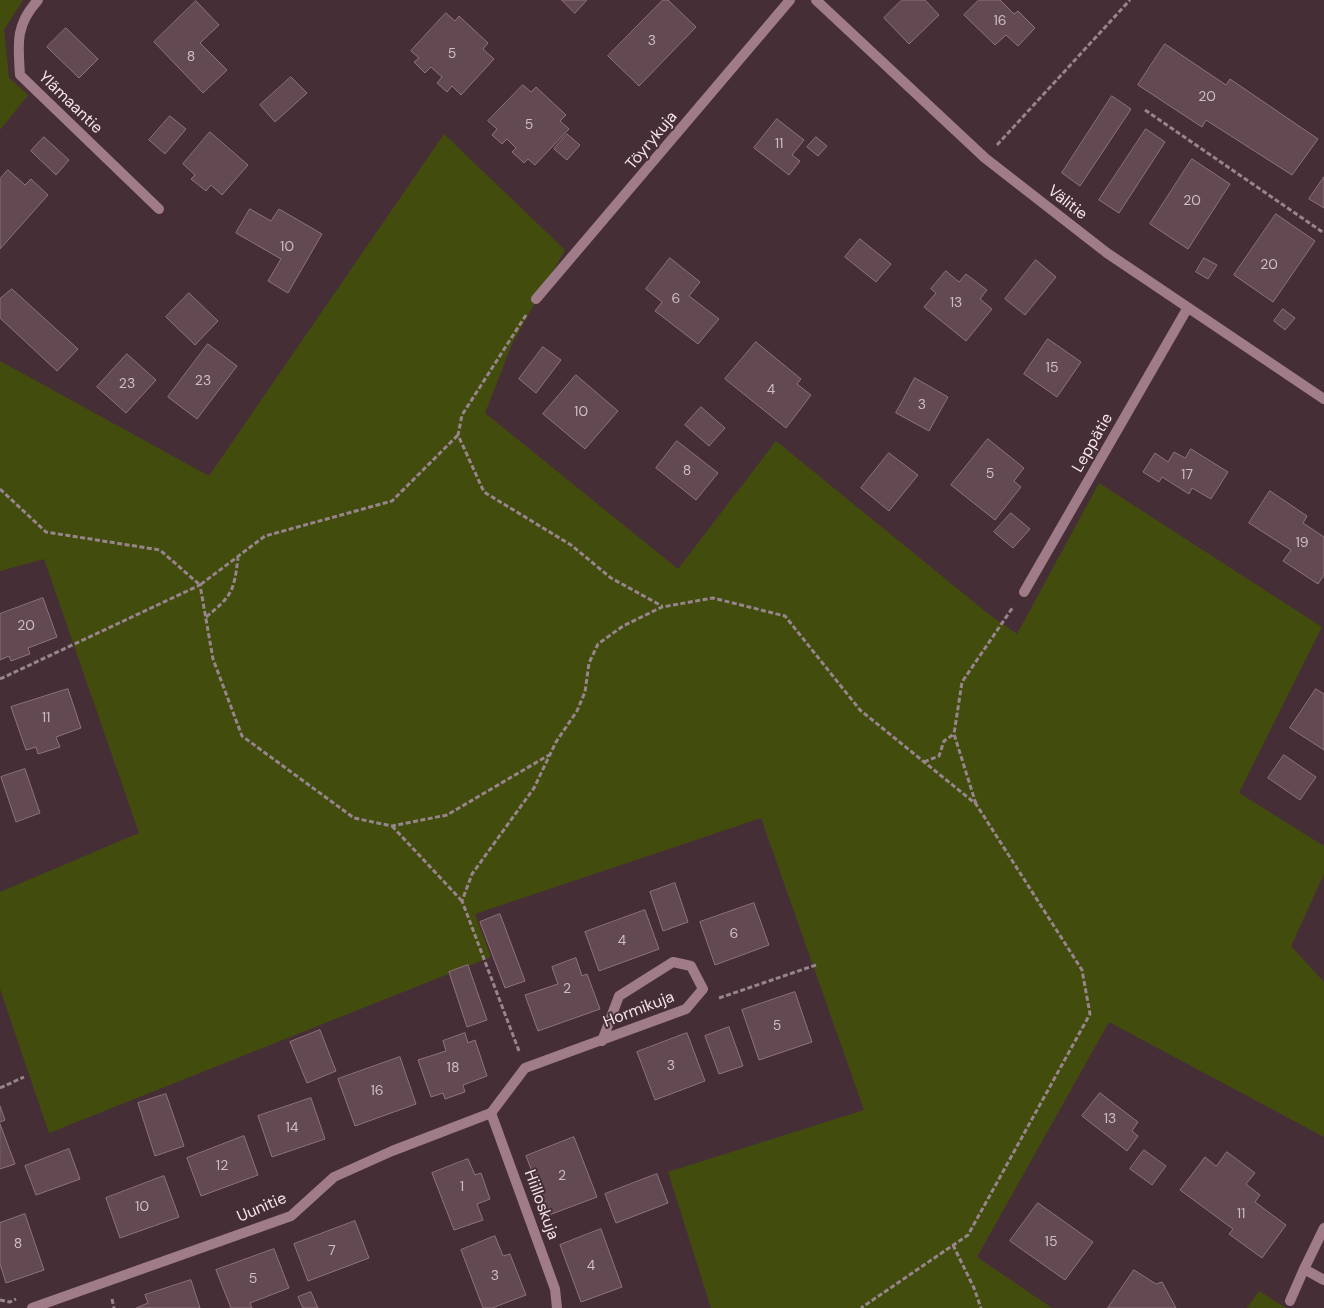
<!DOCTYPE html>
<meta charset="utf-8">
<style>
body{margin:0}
canvas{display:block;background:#462e37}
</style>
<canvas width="1324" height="1308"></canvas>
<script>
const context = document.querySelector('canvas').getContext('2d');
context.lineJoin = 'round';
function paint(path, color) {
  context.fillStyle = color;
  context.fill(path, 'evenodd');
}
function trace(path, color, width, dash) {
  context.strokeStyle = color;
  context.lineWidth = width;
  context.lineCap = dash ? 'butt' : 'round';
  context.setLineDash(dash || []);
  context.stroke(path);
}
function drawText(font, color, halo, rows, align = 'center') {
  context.font = font + ' "DM Sans",sans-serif';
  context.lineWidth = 4;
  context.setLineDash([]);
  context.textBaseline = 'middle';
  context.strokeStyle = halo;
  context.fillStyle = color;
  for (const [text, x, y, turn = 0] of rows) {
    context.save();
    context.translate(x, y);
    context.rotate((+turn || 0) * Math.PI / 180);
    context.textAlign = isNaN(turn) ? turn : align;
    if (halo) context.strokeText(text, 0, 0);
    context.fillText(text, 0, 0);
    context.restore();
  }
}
paint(new Path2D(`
 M0 0H23L4 30 9 78 28 95 0 130Z
 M444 134 565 250 512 344 485 413 678 569 776 441 991 616 1017 634 1099 483 1322 627 1239 793 1324 846V874L1291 946 1324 982V1137L1109 1022 977 1257 1052 1308H711L668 1172 864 1110 761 818 475 914 491 957 49 1133 0 989V892L139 833 44 559 0 571V361L209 476Z
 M1259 1291 1286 1308H1247Z`), '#424c0d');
const building = new Path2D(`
 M562 0H587L575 13Z
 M663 0H668L696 27 639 86 608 56Z
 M902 0H925L939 15 909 44 884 18Z
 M979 0H1000L1014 14 1018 11 1035 28 1018 46 1006 35 995 45 964 15Z
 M196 1 219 25 200 43 227 70 203 93 154 42Z
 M446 13 455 21 459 16 488 43 483 49 494 59 461 95 452 86 447 92 437 83 442 77 431 67 425 73 414 62 419 58 411 51Z
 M66 28 98 59 79 78 47 47Z
 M1165 44 1226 85 1230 79 1318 139 1292 175 1206 120 1202 127 1138 85Z
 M291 77 307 93 275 122 260 105Z
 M523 85 531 92 536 87 566 115 560 121 569 129 535 165 528 159 524 163 512 152 516 148 507 139 502 144 492 135 497 129 488 121Z
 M1112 96 1131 109 1080 186 1062 173Z
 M170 116 186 129 165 154 149 140Z
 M777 119 804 140 792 155 800 161 789 175 754 148Z
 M1146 129 1165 142 1119 213 1099 200Z
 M210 132 248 165 222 195 211 185 206 191 191 179 195 175 183 164Z
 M567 134 580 145 567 160 554 149Z
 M44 137 69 160 56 175 31 151Z
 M816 137 827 146 818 156 807 147Z
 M1192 159 1230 184 1188 249 1150 224Z
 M8 170 25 185 31 179 48 195 0 249V179Z
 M1324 177V208L1309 199Z
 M250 209 271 221 279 209 322 234 288 293 268 281 281 259 236 233Z
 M1276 214 1315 241 1273 302 1234 275Z
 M860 239 891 264 876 282 845 257Z
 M670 258 700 282 689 296 719 319 698 344 655 311 662 302 646 289Z
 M1204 258 1217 265 1208 279 1196 272Z
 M1036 260 1056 277 1025 315 1005 299Z
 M946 271 959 282 966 274 987 290 980 299 992 309 966 341 924 307 936 293 931 289Z
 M12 289 78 349 57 371 0 318V299Z
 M189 293 218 321 195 345 166 317Z
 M1283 309 1295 318 1285 330 1274 321Z
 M1048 339 1081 362 1057 397 1024 374Z
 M756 342 801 379 797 384 811 395 786 428 725 379Z
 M208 344 237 366 197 419 168 397Z
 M543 347 561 360 536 393 519 379Z
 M127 354 156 380 126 413 97 387Z
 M576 375 618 411 585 449 543 414Z
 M915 378 948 397 929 431 896 413Z
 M701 407 725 428 709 446 685 425Z
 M988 439 1024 468 1014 481 1021 487 995 520 951 485Z
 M677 441 718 473 696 500 656 468Z
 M1191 449 1228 472 1211 499 1192 488 1189 494 1162 477 1159 482 1143 472 1155 453 1168 462 1174 452 1185 458Z
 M889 453 918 475 889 511 861 488Z
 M1270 491 1307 516 1303 523 1324 537V575L1318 584 1283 561 1291 550 1249 523Z
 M1011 513 1030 529 1013 548 994 532Z
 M43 598 57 637 28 648 30 654 11 661 9 656 0 660V614Z
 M68 689 81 728 56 737 60 747 38 754 36 747 26 750 11 707Z
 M1316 689 1324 694V750L1290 728Z
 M1284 755 1316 777 1300 800 1268 778Z
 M25 769 40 813 16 822 1 777Z
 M675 883 688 922 663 931 650 892Z
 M754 903 769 945 715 965 700 922Z
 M645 910 659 949 599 971 585 932Z
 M500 914 525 981 505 988 480 922Z
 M576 958 582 976 587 974 600 1009 538 1031 525 995 558 984 552 967Z
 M468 965 487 1020 467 1027 449 972Z
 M795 992 812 1042 759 1060 742 1010Z
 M729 1027 743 1066 719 1074 705 1036Z
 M320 1030 336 1071 307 1083 290 1042Z
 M465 1033 468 1043 475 1040 487 1076 463 1085 465 1092 445 1099 443 1093 431 1097 418 1060 446 1051 443 1041Z
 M687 1033 705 1081 655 1100 637 1052Z
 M400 1057 416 1104 355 1126 338 1079Z
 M1100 1093 1138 1122 1132 1131 1138 1136 1127 1151 1082 1116Z
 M166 1094 184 1146 155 1156 138 1103Z
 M311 1098 325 1139 272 1157 258 1116Z
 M0 1106 5 1120 0 1122Z
 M0 1124 15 1164 0 1169Z
 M244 1136 258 1175 201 1196 187 1158Z
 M574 1137 597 1197 549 1215 526 1156Z
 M69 1149 80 1179 36 1195 25 1166Z
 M1144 1150 1166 1166 1152 1185 1130 1169Z
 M1227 1152 1255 1173 1246 1184 1260 1195 1255 1202 1286 1225 1262 1258 1229 1234 1233 1229 1180 1190 1205 1157 1216 1166Z
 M468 1159 475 1175 481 1173 490 1199 477 1204 483 1220 454 1230 432 1173Z
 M657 1174 668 1203 616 1223 605 1194Z
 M164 1176 179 1217 120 1238 106 1198Z
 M1038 1203 1093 1242 1065 1280 1010 1241Z
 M25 1214 44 1270 6 1283 0 1264V1223Z
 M355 1221 369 1258 308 1281 294 1244Z
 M601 1229 622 1287 581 1302 560 1245Z
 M495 1236 503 1256 510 1254 526 1295 492 1308H483L461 1250Z
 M274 1249 289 1288 250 1303 252 1308H231L216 1270Z
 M1134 1270 1156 1284 1162 1282 1176 1308H1108Z
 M191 1280 200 1308H136L148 1303 145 1295Z
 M311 1292 318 1308H303L298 1297Z`);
paint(building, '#624952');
trace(building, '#8e727c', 1);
trace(new Path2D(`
 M1145 110 1324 233
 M997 145 1130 0
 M526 315 462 415 458 435 484 492 571 545 611 578 662 606
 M0 489 46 532 160 550 200 585 265 536 392 501 458 435
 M206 617C232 596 234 591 238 558
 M0 679 200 585 213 659 242 736 354 818 392 826 447 815 549 755
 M924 762 939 756 944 741 954 734
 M976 804 954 734 962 682 1013 607
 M392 826 462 901
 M719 998 816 965
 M519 1051 462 901 472 874 534 788 556 742 577 711 585 692 589 663 598 644 623 626 662 607 713 598 785 616 860 710 976 804 1082 970 1090 1014 968 1235 861 1308
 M0 1088 24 1077
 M953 1245 974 1288 981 1308
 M112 1299 114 1308
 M0 1300 10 1302 16 1299`), '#98848c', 3, [5, 2.5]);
trace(new Path2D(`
 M38 0C15 25 18 44 20 75L159 209
 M816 0 985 158 1107 253 1324 399
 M536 299 790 0
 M1024 592 1187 309
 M491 1113 525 1068 686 1009 703 989 691 966 673 962 619 996 602 1041
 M491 1113 555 1289 557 1308
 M1324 1228 1304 1269 1324 1280
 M1290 1301 1304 1269
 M32 1308 291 1216 334 1177 392 1151 491 1113`), '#a07c88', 10);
drawText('14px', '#d0bdc4', null, [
 ["16",1000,21],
 ["3",652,41],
 ["5",452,54],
 ["8",191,57],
 ["20",1207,97],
 ["5",529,125],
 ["11",779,144],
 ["20",1192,201],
 ["10",287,247],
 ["20",1269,265],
 ["6",676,299],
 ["13",956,303],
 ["15",1052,368],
 ["23",203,381],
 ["23",127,384],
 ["4",771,390],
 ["3",922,405],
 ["10",581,412],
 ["8",687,471],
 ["5",990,474],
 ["17",1187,475],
 ["19",1302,543],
 ["20",26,626],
 ["11",46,718],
 ["6",734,934],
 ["4",622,941],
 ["2",567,989],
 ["5",777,1026],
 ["3",671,1066],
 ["18",453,1068],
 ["16",377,1091],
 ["13",1110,1119],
 ["14",292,1128],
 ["12",222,1166],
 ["2",562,1176],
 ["1",462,1187],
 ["10",142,1207],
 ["11",1241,1214],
 ["15",1051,1242],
 ["8",18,1244],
 ["7",332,1251],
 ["4",591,1266],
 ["3",495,1276],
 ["5",253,1279]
]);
drawText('16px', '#f4e4ea', '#462e37', [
 ["Ylämaantie",70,103,44],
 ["Töyrykuja",652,141,-50],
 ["Välitie",1067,203,38],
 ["Leppätie",1093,443,-60],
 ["Hormikuja",639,1010,-21],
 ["Hiilloskuja",541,1205,70],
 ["Uunitie",262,1208,-23]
]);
</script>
